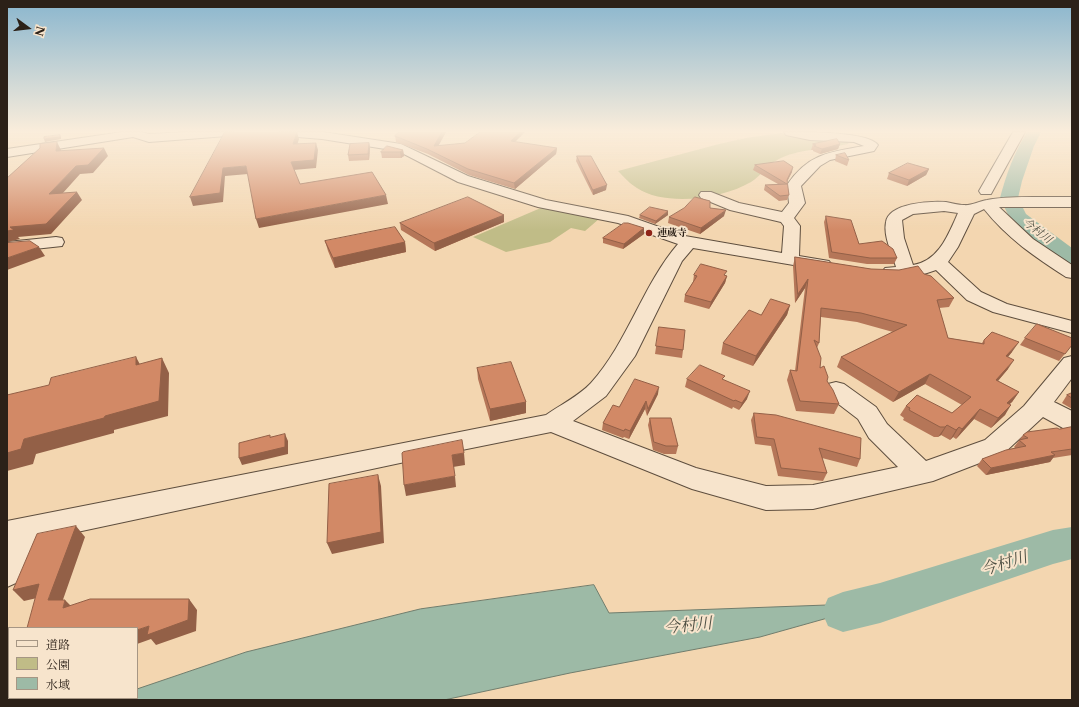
<!DOCTYPE html>
<meta charset="utf-8">
<style>
body{margin:0}
#map{position:relative;width:1079px;height:707px;overflow:hidden;background:#f3d6b0;font-family:"Libre Caslon Text","Noto Serif JP",serif}
canvas{display:block}
.frame{position:absolute;inset:0;border:8px solid #2c2118;pointer-events:none}
.legend{position:absolute;left:8px;top:627px;width:130px;height:72px;box-sizing:border-box;background:#f7e4cc;border:1px solid #a69684;margin:0;padding:5px 7px;list-style:none;font-size:12px;color:#2c2118}
.legend li{display:flex;align-items:center;gap:8px;height:20px}
.legend b{width:20px;border:1px solid #a69684}
.north{position:absolute;left:8px;top:8px;width:40px;height:40px;-webkit-text-stroke:3px #f7e4cc;paint-order:stroke;rotate:105deg;font-size:11px;font-weight:700;line-height:16px;text-align:center;color:#2c2118}
.north::after{content:'';display:block;margin:auto;width:14px;height:18px;background:#2c2118;clip-path:polygon(50% 0,100% 100%,50% 72%,0 100%)}
</style>
<div id="map">
<canvas width="1079" height="707"></canvas>
<div class="frame"></div>
<ul class="legend">
<li><b style="height:5px;background:#f7e4cc"></b>道路</li>
<li><b style="height:11px;background:#c0bc87"></b>公園</li>
<li><b style="height:11px;background:#9dbaa6"></b>水域</li>
</ul>
<div class="north">N</div>
</div>
<script>
const context = document.querySelector('canvas').getContext('2d');
context.lineJoin = 'round';
function paint(path, color) {
  context.fillStyle = color;
  context.fill(path, 'evenodd');
}
function trace(path, color, width, dash) {
  context.strokeStyle = color;
  context.lineWidth = width;
  context.lineCap = dash ? 'butt' : 'round';
  context.setLineDash(dash || []);
  context.stroke(path);
}
function drawText(font, color, halo, rows, align = 'center') {
  context.font = font + ' "Libre Caslon Text","Noto Serif JP",serif';
  context.lineWidth = 4;
  context.setLineDash([]);
  context.textBaseline = 'middle';
  context.strokeStyle = halo;
  context.fillStyle = color;
  for (const [text, x, y, turn = 0] of rows) {
    context.save();
    context.translate(x, y);
    context.rotate((+turn || 0) * Math.PI / 180);
    context.textAlign = isNaN(turn) ? turn : align;
    if (halo) context.strokeText(text, 0, 0);
    context.fillText(text, 0, 0);
    context.restore();
  }
}
paint(new Path2D(`
 M781 133 804 134 850 140 848 144C829 148 795 150 779 159 768 164 761 176 751 182 722 199 666 207 637 188 630 184 624 177 618 171L719 144 746 138Z
 M543 207 599 219 585 231 571 228 550 242 506 252 473 237Z`), '#c0bc87');
const water = new Path2D(`
 M594 585 609 613 881 603 760 637 570 673 444 700H105L111 698H137V689L246 652 420 609Z`);
paint(water, '#9dbaa6');
trace(water, '#707d6d', 1);
paint(new Path2D(`
 M1027 132H1041L1034 146 1022 181 1018 198 1026 214 1072 248V264L1064 263 1011 221 1000 198C1006 175 1014 153 1027 132Z
 M1072 527V559L1053 564 880 623 843 632 828 626 822 612 828 598 843 592 880 583 1053 530Z`), '#9dbaa6');
const minor = new Path2D(`
 M122 132H141L149 134 187 132H233L227 136 149 142 133 137 7 157V149Z
 M280 132H323L401 144 468 176 546 200 628 216 685 236 782 253 784 226 781 222 730 210 701 198 699 195 701 192H711L739 203 782 212 789 203 787 185C808 154 829 152 864 146L854 142 810 140 786 135 784 132C802 132 868 131 878 145L874 151 830 160 820 166 801 186 805 203 794 218 800 226 799 256 829 261 832 265 829 269 823 270 693 248 682 261 635 356 606 396 573 421 696 468 766 486 813 485 898 467 869 438 858 419 828 396 824 390 828 384 836 382 844 384 876 407 887 424 926 461 985 440 1024 406 1064 358 1072 356V378L1054 402 1072 411V431L1063 428 1043 417 1003 454 933 481 813 509 766 510 692 489 551 432 447 453 35 541 18 582 7 587V521L546 415C560 405 579 396 591 383 628 342 642 286 678 244L618 223 538 207 458 182 398 151 322 139 286 136Z
 M1013 132H1025L991 194H981L979 191Z
 M1033 197H1072V207H999L1033 239 1072 265V278L1066 277C1035 257 1007 238 984 209L974 214 958 247 948 262 981 292 1007 304 1072 321V333L993 312 967 300 936 270C920 276 901 280 885 276L882 272 885 268 896 267C892 253 883 236 886 222 889 203 930 201 946 202 952 203 958 205 964 205 970 206 980 201 987 200 1002 197 1018 197 1033 197ZM944 211 958 213C948 235 939 261 913 265L904 238 902 220 913 214Z
 M56 237 62 238 64 242 62 246 7 252V242Z`);
trace(minor, '#5e4e3e', 2);
paint(minor, '#f7e4cc');
paint(new Path2D(`
 M399 132H446L438 146 465 143 516 142 557 148 556 154 515 189 469 175 428 154 396 142 395 136Z
 M369 143 370 148 369 160 349 161 348 155Z
 M813 144H840L838 149 820 154 813 151V150H811Z
 M403 150 404 156 401 158H382L381 152Z
 M836 155 849 160 847 166 835 161Z
 M577 156 606 190 593 195 576 161Z
 M755 165 792 172 787 182 789 195 787 200 779 201 764 190 765 185 778 184 753 170Z
 M929 169 926 175 907 186 887 179 889 173Z
 M710 208 724 216 700 234 668 223 669 217Z
 M504 215V222L435 251 401 230 400 223Z
 M640 215H668L655 224 639 218Z
 M826 216 859 244 897 258 894 264H867L829 258 824 222Z
 M644 228V234L623 249 603 243V238Z
 M325 241 405 242 406 252 335 268 328 251Z
 M795 257 871 269 924 274 954 298 949 307 939 308 948 338 982 343 984 340 1012 352 1008 357V369L998 381 1019 392 1012 402 1009 404 1005 415 991 428 974 419 956 439 953 437 950 440 941 435 938 437H934L903 420 904 418 900 415 906 406 952 413 962 405 925 384 893 402 837 367 841 357 893 332 857 322 821 317 819 343 817 348 820 368 839 404 834 414 796 411 787 380 790 370 795 371 805 288 795 303 793 266Z
 M694 275 727 276 725 283 709 309 684 302 685 295 693 282Z
 M790 305 787 315 753 366 721 354 723 343 761 315Z
 M659 327 683 350 682 358 655 354Z
 M1025 338 1072 345 1059 361 1020 345Z
 M477 368 526 402V413L490 421 478 379Z
 M687 379 724 380 747 399 739 410 733 407 732 409 685 387Z
 M1072 393V409L1062 403 1067 395Z
 M658 394 647 416 645 409 629 439 624 437 623 438 602 430 603 423 619 407Z
 M754 413 860 459 857 467 822 458 827 473 823 481 778 476 771 446 755 444 751 420Z
 M650 418 678 446 676 454H664L653 450 648 425Z
 M1072 427V455L1053 458 1050 462 986 475 977 466 982 459 1015 448 1014 447 1023 435Z`), '#b57658');
paint(new Path2D(`
 M297 132 299 139 295 152 293 144Z
 M442 132H446L435 152 434 146Z
 M520 132H525L511 146V141Z
 M60 135 61 137V139L45 142 44 139Z
 M57 142 61 150V160L56 151Z
 M316 143 318 150 316 168 293 170 291 162Z
 M369 143 370 148 369 160 368 154Z
 M840 144 838 149 820 154 822 149Z
 M104 148 108 156 93 173 80 174 54 203 49 194 76 166Z
 M557 148 556 154 515 189 514 183Z
 M403 150 404 156 401 158 400 152Z
 M246 166 248 174 225 176 223 202 193 206 190 197 223 168Z
 M793 167 792 172 786 183 787 180Z
 M929 169 926 175 907 186 909 180Z
 M607 185 606 190 593 195V190Z
 M77 192 82 200 51 234 18 237 20 239 7 242V231L10 227Z
 M386 195 388 204 259 228 256 219Z
 M726 210 724 216 700 234 701 228Z
 M668 211V215L655 224 656 221Z
 M504 215V222L435 251 434 243Z
 M644 228V234L623 249 624 244Z
 M405 242 406 252 335 268 333 258Z
 M39 247 45 256 7 270V258Z
 M727 276 725 283 709 309 711 302Z
 M808 279 805 288 795 303 798 294Z
 M790 305 787 315 753 366 756 356Z
 M1019 342 1012 352 1000 366 1006 356Z
 M136 357 144 372 136 365Z
 M162 358 169 373 168 416 114 430V433L36 454 33 464 7 471V453L24 439 105 416Z
 M1014 360 1008 369 990 390 996 380Z
 M930 374 925 384 893 402 899 392Z
 M659 387 658 394 647 416 648 409Z
 M750 391 747 399 739 410 742 403Z
 M1019 392 1012 402 1000 413 1007 403Z
 M646 401 645 409 629 439 630 431Z
 M526 402V413L490 421V409Z
 M1011 405 1005 415 991 428 998 418Z
 M980 409 974 419 956 439 962 429Z
 M947 425 941 435 938 437 945 427Z
 M959 427 953 437 950 440 956 430Z
 M285 434 288 441V454L242 465 239 458Z
 M464 453 465 465 453 467 452 455Z
 M1055 455 1050 462 986 475 991 468Z
 M378 475 381 486 384 543 332 554 327 543Z
 M455 476 456 487 406 496 404 485Z
 M76 526 85 537 59 611 48 600 50 595 24 601 13 590Z
 M189 599 197 610 196 631 156 645 151 639 137 644V630L149 626Z
 M65 600 76 611 63 608Z`), '#936047');
const building = new Path2D(`
 M225 132H297L293 144 316 143 314 160 291 162 300 184 372 172 386 195 256 219 246 166 223 168 220 193 190 197Z
 M399 132H442L434 146 465 143 480 132H520L511 141 557 148 514 183 468 169 427 149 395 136Z
 M60 135V137L44 139V137Z
 M837 139 840 144 822 149 814 146 816 145 813 144Z
 M57 142 56 151 104 148 88 165 76 166 49 194 77 192 46 224 10 227 14 230 7 231V178L40 148V144Z
 M369 143 368 154 348 155 350 144Z
 M387 146 403 150 400 152H381Z
 M845 153 849 160 836 155Z
 M577 156H591L607 185 593 190Z
 M784 161 793 167 787 180 789 195 780 196 765 185 787 184 755 165Z
 M908 163 929 169 909 180 889 173Z
 M468 197 504 215 434 243 400 223Z
 M695 197 710 201V208L726 210 701 228 669 217 684 208Z
 M650 207 668 211 656 221 640 215Z
 M826 216 851 220 859 244 882 241 893 249 897 258H870L832 252Z
 M624 223H628L644 228 624 244 603 238Z
 M395 227 405 242 333 258 325 241Z
 M30 241 39 247 7 258V243Z
 M795 257 871 269 899 270 918 266 924 274 931 276 954 298 937 300 948 338 984 344V340L992 332 1019 342 1006 356 1014 360 996 380 1019 392 1007 403 1011 405 998 418 980 409 962 429 959 427 956 430 947 425 945 427H940L909 410 910 408 906 406 917 395 952 413 971 397 930 374 899 392 841 357 907 325 861 313 821 308 819 343 814 340 821 358 820 368 824 366 828 377 827 381 833 390 839 404 800 401 790 370 797 371 808 279 798 294Z
 M701 264 727 271 724 275 727 276 711 302 685 295 697 276 694 275Z
 M771 299 790 305 756 356 723 343 749 310 761 315Z
 M1037 324 1072 338V345L1065 354 1025 338Z
 M659 327 685 330 683 350 656 346Z
 M136 357V365L162 358 159 401 105 416 104 418 24 439 21 449 7 453V395L49 385 51 378Z
 M511 362 526 402 490 409 477 368Z
 M700 365 725 376 722 379 750 391 742 403 735 400 734 401 687 379Z
 M635 379 659 387 648 409 646 401 630 431 625 429 624 431 603 423 613 405 619 407Z
 M1072 393V398L1067 395Z
 M754 413 776 415 861 438 860 459 819 448 827 473 781 468 774 439 757 437Z
 M650 418H671L678 446H666L654 442Z
 M1072 427V449L1051 452 1055 455 991 468 982 459 1006 450 1026 446 1019 440 1028 438 1023 435 1027 432 1057 428 1059 429Z
 M285 434V447L239 458V443L270 435V437Z
 M462 440 464 453 452 455 455 476 404 485 402 453 403 452Z
 M378 475 381 532 327 543 329 484Z
 M76 526 48 600H65L63 608 90 599H189L188 620 147 635 149 626 137 630V628H27L39 584 13 590 37 534Z`);
paint(building, '#d28966');
trace(building, '#936047', 1);
const sky = context.createLinearGradient(0, 0, 0, 230);
sky.addColorStop(0, '#8ab6ce');
sky.addColorStop(0.57, '#faeddb');
sky.addColorStop(1, '#faeddb00');
context.fillStyle = sky;
context.fillRect(0, 0, 1079, 230);
for (const [x, y, r, color] of [
 [649,233,4,"#8f2418"]
]) {
  const dot = new Path2D();
  dot.arc(x, y, r, 0, 2 * Math.PI);
  context.fillStyle = color;
  context.fill(dot);
  trace(dot, '#f7e4cc', 1.5);
}
drawText('bold 10px', '#2c2118', '#f7e4cc', [
 ["連蔵寺",657,233]
], 'left');
drawText('italic 11px', '#4e4f43', '#f7e4cc', [
 ["今村川",1037,231,38]
]);
drawText('italic 16px', '#4e4f43', '#f7e4cc', [
 ["今村川",1004,564,-17],
 ["今村川",688,626,-6]
]);
</script>
